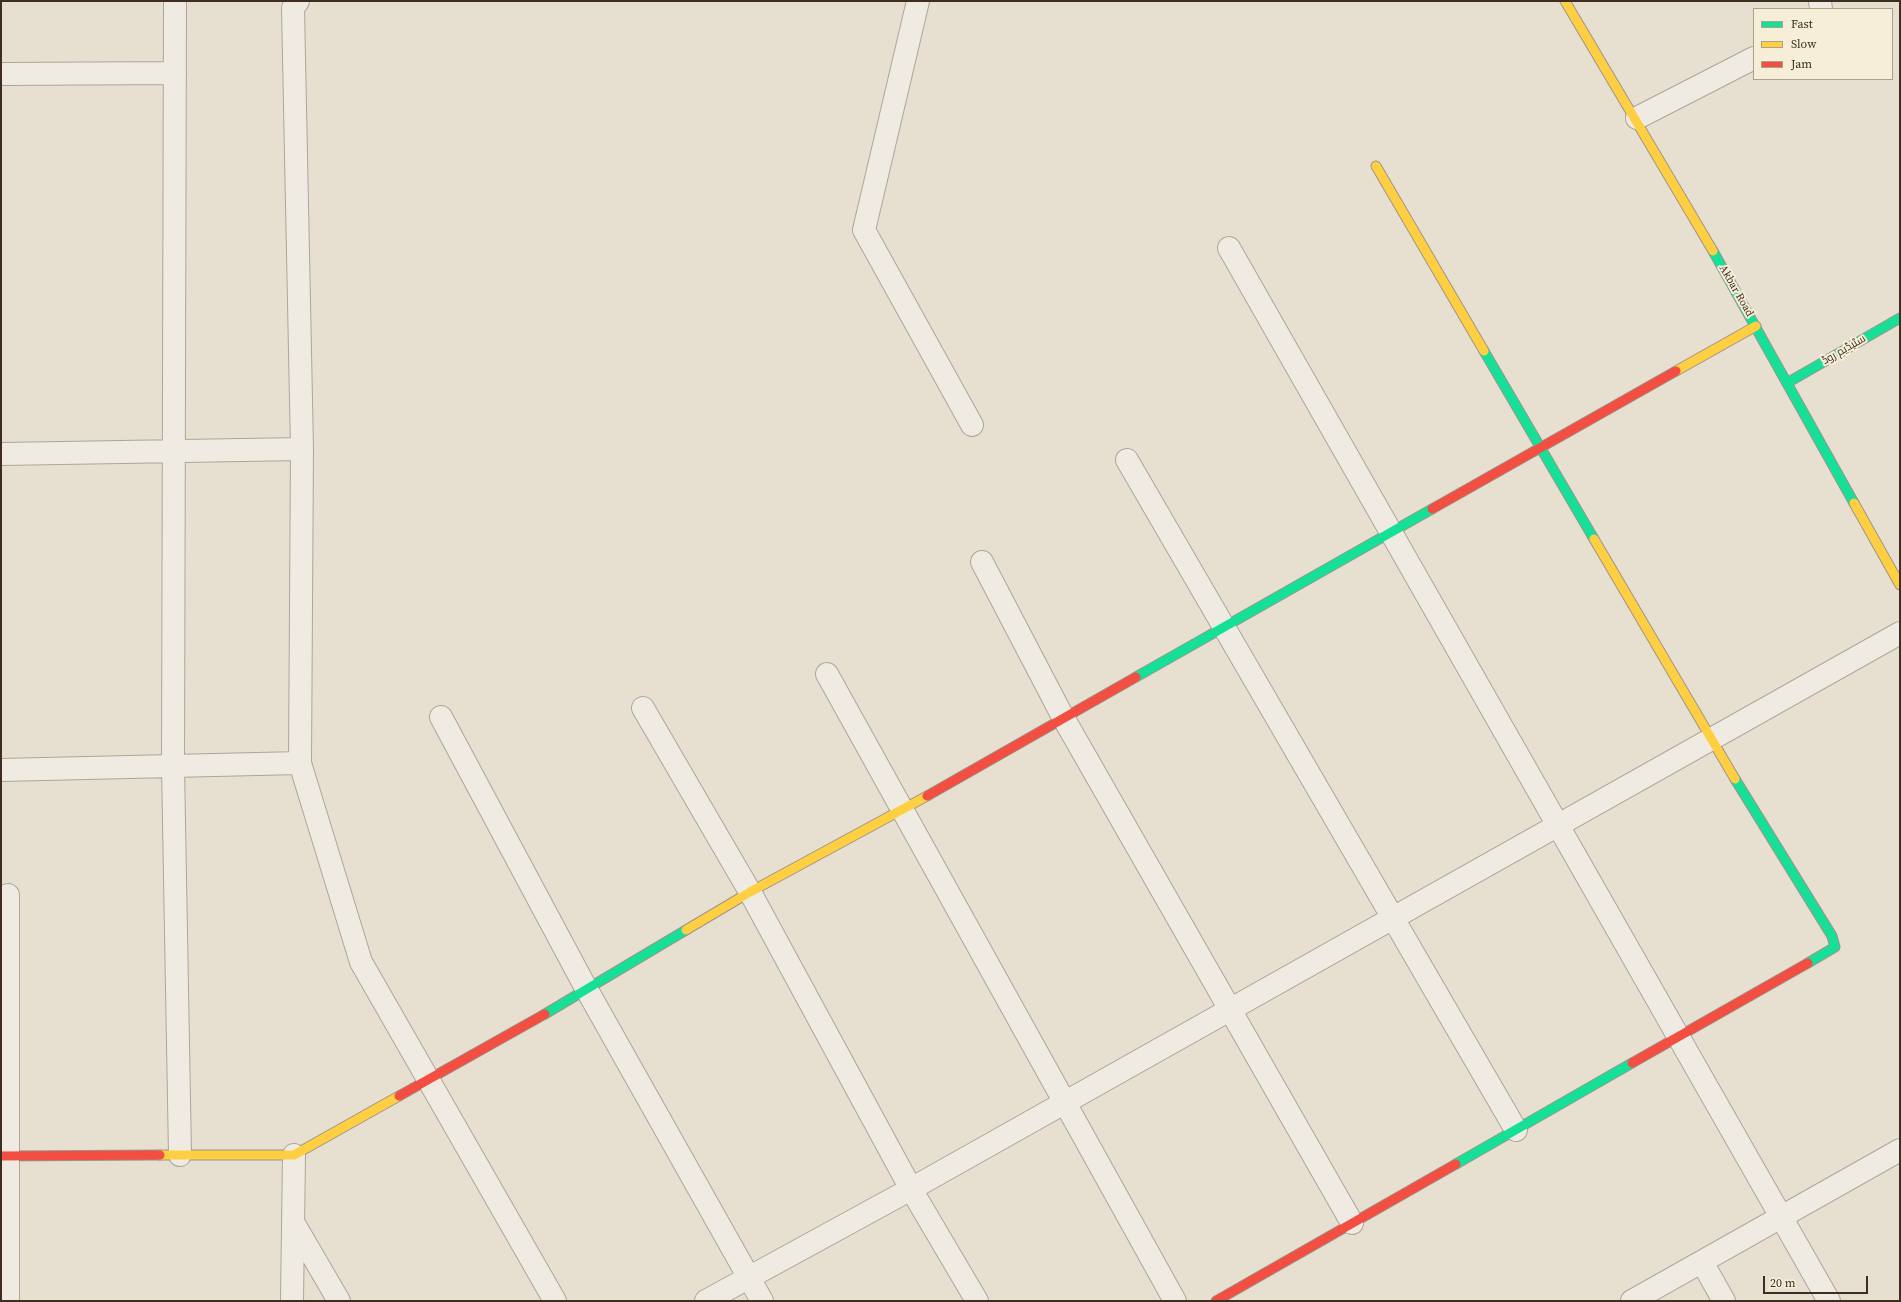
<!DOCTYPE html>
<meta charset="utf-8">
<style>
body{margin:0}
#map{position:relative;width:1901px;height:1302px;overflow:hidden;background:#e7e0d1;font-family:"Source Serif 4",serif}
canvas{display:block}
.frame{position:absolute;inset:0;border:2px solid #3d2e20;pointer-events:none}
.legend{position:absolute;left:1753px;top:8px;width:140px;height:72px;box-sizing:border-box;background:#f7eed8;border:1px solid #ada18e;margin:0;padding:5px 7px;list-style:none;font-size:12px;color:#3d2e20}
.legend li{display:flex;align-items:center;gap:8px;height:20px}
.legend b{width:20px;border:1px solid #ada18e}
.scale{position:absolute;left:1763px;top:1276px;width:105px;height:18px;box-sizing:border-box;border:2px solid #3d2e20;border-top:0;padding-left:5px;font-size:12px;line-height:14px;white-space:nowrap;color:#3d2e20;-webkit-text-stroke:3px #f7eed8;paint-order:stroke}
</style>
<div id="map">
<canvas width="1901" height="1302"></canvas>
<div class="frame"></div>
<ul class="legend">
<li><b style="height:5px;background:#16e098"></b>Fast</li>
<li><b style="height:5px;background:#ffcf43"></b>Slow</li>
<li><b style="height:5px;background:#f24e42"></b>Jam</li>
</ul>
<div class="scale">20 m</div>
</div>
<script>
const context = document.querySelector('canvas').getContext('2d');
context.lineJoin = 'round';
function trace(path, color, width, dash) {
  context.strokeStyle = color;
  context.lineWidth = width;
  context.lineCap = dash ? 'butt' : 'round';
  context.setLineDash(dash || []);
  context.stroke(path);
}
function drawText(font, color, halo, rows, align = 'center') {
  context.font = font + ' "Source Serif 4",Cairo,serif';
  context.lineWidth = 4;
  context.setLineDash([]);
  context.textBaseline = 'middle';
  context.strokeStyle = halo;
  context.fillStyle = color;
  for (const [text, x, y, turn = 0] of rows) {
    context.save();
    context.translate(x, y);
    context.rotate((+turn || 0) * Math.PI / 180);
    context.textAlign = isNaN(turn) ? turn : align;
    if (halo) context.strokeText(text, 0, 0);
    context.fillText(text, 0, 0);
    context.restore();
  }
}
const street = new Path2D(`
 M175 1 173 766 180 1155
 M298 1 293 8 302 449 300 763 361 962 555 1301
 M918 1 864 230 972 425
 M1820 1 1821 9
 M1 74 175 73
 M1637 118 1754 58
 M1229 248 1829 1301
 M1 454 302 449
 M1127 460 1516 1130
 M982 562 1064 719 1352 1223
 M827 674 1175 1301
 M643 708 750 892 911 1189 977 1301
 M441 717 587 990 762 1301
 M1 770 300 763
 M8 895V1301
 M293 1222 339 1301
 M1702 1262 1724 1301
 M292 1301 294 1155
 M706 1301 911 1189 1900 633
 M1632 1301 1900 1150`);
const fast = new Path2D(`
 M1713 251 1854 503
 M1484 351 1594 539
 M1787 383 1900 318
 M1136 677 1432 509
 M1735 779 1832 936 1835 947 1808 963
 M545 1014 686 930
 M1456 1164 1632 1063`);
const slow = new Path2D(`
 M1565 1 1713 251
 M1376 166 1484 351
 M1676 371 1756 326
 M1854 503 1900 585
 M1594 539 1735 779
 M686 930 750 892 927 796
 M160 1155H294L399 1096`);
const jam = new Path2D(`
 M1432 509 1676 371
 M927 796 1136 677
 M1632 1063 1808 963
 M399 1096 545 1014
 M1 1156 160 1155
 M1216 1301 1456 1164`);
trace(street, '#ada599', 24);
trace(fast, '#9c958a', 11);
trace(slow, '#9c958a', 11);
trace(jam, '#9c958a', 11);
trace(street, '#efebe3', 22);
trace(fast, '#16e098', 9);
trace(slow, '#ffcf43', 9);
trace(jam, '#f24e42', 9);
drawText('11px', '#3d2e20', '#f7eed8', [
 ["Akbar Road",1736,291,60],
 ["سٹیڈیم روڈ",1844,350,-30]
]);
</script>
